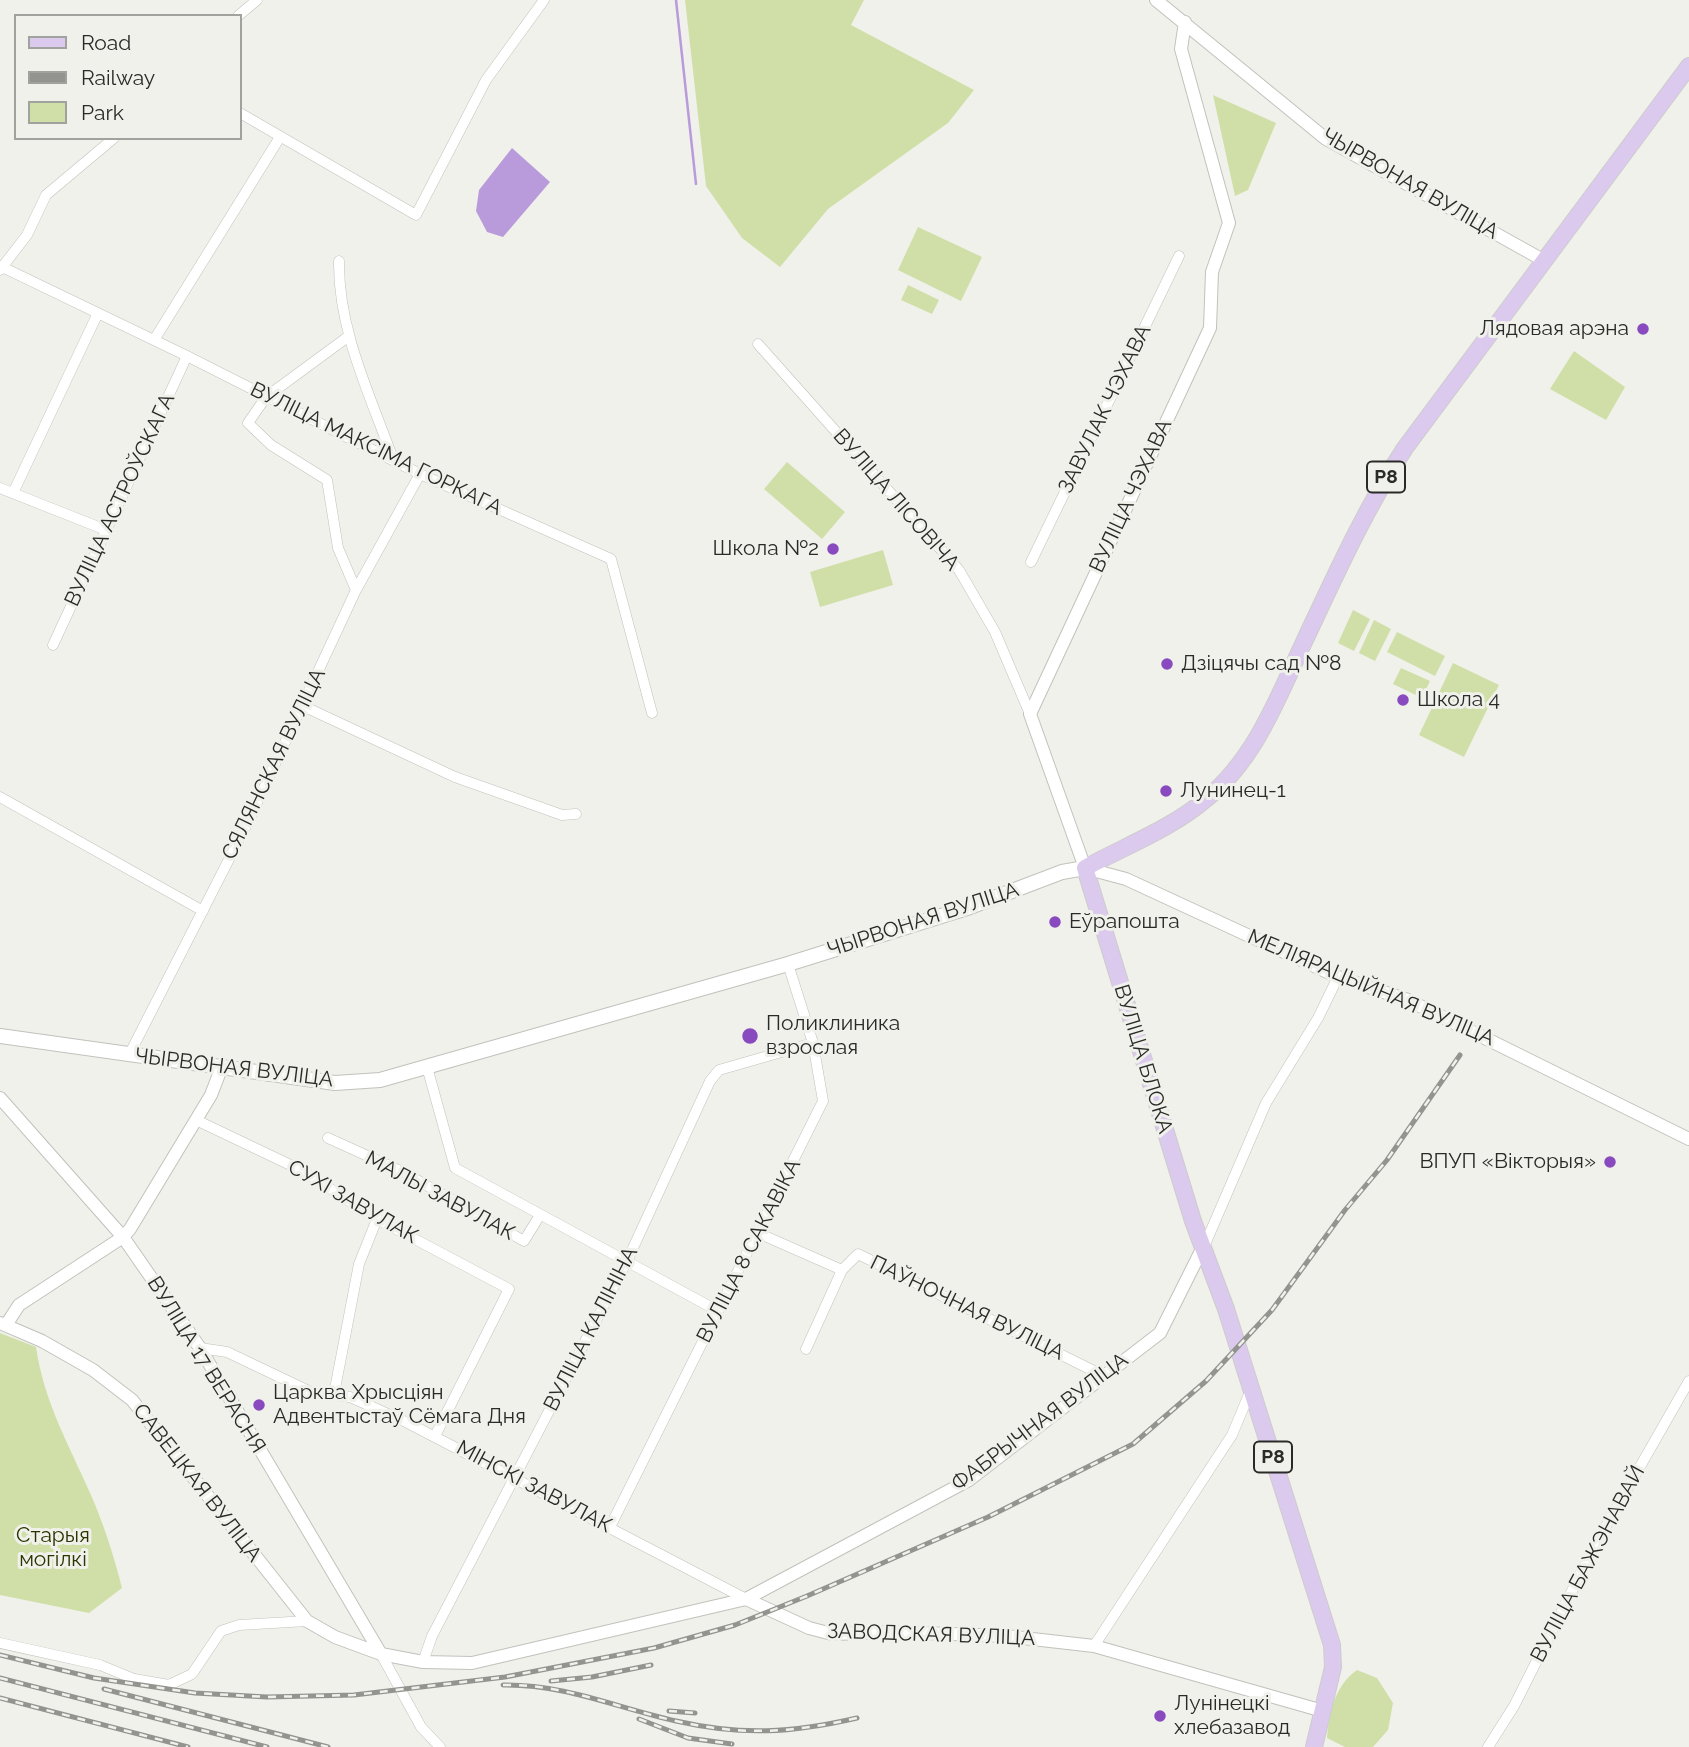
<!DOCTYPE html>
<meta charset="utf-8">
<style>
body{margin:0}
#map{position:relative;width:1689px;height:1747px;overflow:hidden;background:#f0f1eb;font-family:Raleway,sans-serif}
canvas{display:block}
.legend{position:absolute;left:14px;top:14px;width:228px;height:126px;box-sizing:border-box;background:#f0f1eb;border:2px solid #a1a29d;margin:0;padding:9px 12px;list-style:none;font-size:21px;color:#2a2b29}
.legend li{display:flex;align-items:center;gap:14px;height:35px}
.legend b{width:35px;border:2px solid #a1a29d}
</style>
<div id="map">
<canvas width="1689" height="1747"></canvas>
<ul class="legend">
<li><b style="height:9px;background:#dbcaee"></b>Road</li>
<li><b style="height:9px;background:#939490"></b>Railway</li>
<li><b style="height:19px;background:#d0dfa7"></b>Park</li>
</ul>
</div>
<script>
const context = document.querySelector('canvas').getContext('2d');
context.lineJoin = 'round';
function paint(path, color) {
  context.fillStyle = color;
  context.fill(path, 'evenodd');
}
function trace(path, color, width, dash) {
  context.strokeStyle = color;
  context.lineWidth = width;
  context.lineCap = dash ? 'butt' : 'round';
  context.setLineDash(dash || []);
  context.stroke(path);
}
function drawText(font, color, halo, rows, align = 'center') {
  context.font = font + ' Raleway,sans-serif';
  context.lineWidth = 6;
  context.setLineDash([]);
  context.textBaseline = 'middle';
  context.strokeStyle = halo;
  context.fillStyle = color;
  for (const [text, x, y, turn = 0] of rows) {
    context.save();
    context.translate(x, y);
    context.rotate((+turn || 0) * Math.PI / 180);
    context.textAlign = isNaN(turn) ? turn : align;
    if (halo) context.strokeText(text, 0, 0);
    context.fillText(text, 0, 0);
    context.restore();
  }
}
paint(new Path2D(`
 M685 0H864L851 25 974 90 948 123 828 209 780 267 742 238 706 186Z
 M1213 95 1276 123 1248 190 1235 196Z
 M918 227 982 257 961 301 898 270Z
 M908 285 939 300 932 314 901 300Z
 M1574 351 1625 387 1606 420 1550 389Z
 M787 462 845 512 822 539 764 489Z
 M883 550 893 585 820 607 810 572Z
 M1353 610 1370 619 1354 651 1338 643Z
 M1374 620 1391 629 1375 661 1359 653Z
 M1397 632 1445 656 1435 676 1387 652Z
 M1453 663 1499 685 1464 757 1419 735Z
 M1401 668 1430 681 1422 698 1393 684Z
 M0 1333 36 1347C44 1402 69 1445 91 1495 104 1525 114 1556 122 1588L89 1613 0 1595Z
 M1357 1670 1377 1678 1393 1703 1388 1730 1373 1747H1345L1327 1738C1329 1713 1335 1685 1357 1670Z`), '#d0dfa7');
paint(new Path2D(`
 M512 148 550 182 503 237 487 232 476 211 479 190Z`), '#b99bdb');
trace(new Path2D(`
 M676 0 696 184`), '#b99bdb', 2.5);
const minor = new Path2D(`
 M238 16 257 0
 M240 113 416 215 486 80 544 0
 M339 261C338 330 370 395 393 459
 M0 266 187 356 420 474 611 559 652 713
 M0 270 27 235 46 195 114 138
 M349 336 266 397 248 423 271 445 327 480 338 548 356 590
 M154 340 280 137
 M758 344 959 570 995 632 1030 714
 M0 488 106 530
 M13 493 97 315
 M1031 562 1179 256
 M53 645 187 356
 M303 706 455 777 562 815 576 814
 M0 797 203 911
 M129 1055 247 824 356 590 420 474
 M427 1067 455 1168 718 1311
 M196 1120 303 1171 377 1219 509 1289 435 1436
 M328 1138 403 1172 524 1241 540 1215
 M758 1233 842 1270 858 1254 1102 1375
 M1203 1249 1266 1103 1318 1018 1338 977
 M200 1348 227 1352 313 1393 350 1397 406 1422 746 1599
 M806 1349 842 1270
 M334 1394 359 1264 377 1219
 M610 1527 823 1101 813 1043 788 964
 M0 1643 100 1665 134 1679 169 1685 192 1674 221 1631 239 1625 307 1621
 M1094 1646 1232 1435 1250 1392
 M381 1654 421 1727 440 1747
 M423 1662 432 1636 627 1261 710 1081 719 1070 813 1043
 M1488 1747 1514 1706 1594 1547 1689 1381`);
const tertiary = new Path2D(`
 M1156 0 1326 139 1543 260
 M1185 22 1181 49 1229 223 1212 272 1210 328 1030 714 1085 868 1126 879 1338 977 1408 1000 1689 1139
 M0 1098 123 1237 200 1348 381 1654
 M0 1323 42 1341 93 1370 132 1400 307 1621 335 1637 381 1654 423 1662 472 1663 746 1599 969 1480 1160 1333 1202 1249
 M6 1325 19 1305 123 1237 130 1229 211 1095 221 1069
 M746 1599 809 1628 832 1634 896 1632 1006 1636 1094 1646 1323 1711`);
const secondary = new Path2D(`
 M0 1036 335 1083 380 1080 788 964 970 907 1062 872 1085 868`);
const primary = new Path2D(`
 M1314 1747 1333 1667 1332 1645 1226 1309 1193 1221 1085 868C1125 846 1171 829 1206 799 1256 758 1277 699 1304 642 1335 576 1365 509 1405 448L1689 66`);
trace(minor, '#c0c2bc', 11);
trace(tertiary, '#c0c2bc', 14);
trace(secondary, '#c0c2bc', 16);
trace(primary, '#ccc', 18);
trace(minor, '#fff', 10);
trace(tertiary, '#fff', 12);
trace(secondary, '#fff', 14);
trace(primary, '#dbcaee', 16);
const rail = new Path2D(`
 M0 1655 94 1678 195 1693 267 1697 354 1695 505 1677 654 1648 735 1625 807 1596 988 1517 1133 1444 1206 1381 1272 1310 1345 1210 1387 1160 1460 1055
 M0 1678 267 1747
 M551 1681 592 1677 651 1665
 M503 1685C565 1684 617 1708 676 1721 742 1736 792 1733 857 1718
 M104 1689 328 1747
 M0 1698 188 1747
 M669 1711 695 1713
 M639 1719 688 1738 732 1744`);
trace(rail, '#939490', 5);
trace(rail, '#f0f1eb', 2.5, [8]);
for (const [x, y, r, color] of [
 [1643,329,7,"#894ac0"],
 [833,549,7,"#894ac0"],
 [1167,664,7,"#894ac0"],
 [1403,700,7,"#894ac0"],
 [1166,791,7,"#894ac0"],
 [1055,922,7,"#894ac0"],
 [750,1036,9,"#894ac0"],
 [1610,1162,7,"#894ac0"],
 [259,1405,7,"#894ac0"],
 [1160,1716,7,"#894ac0"]
]) {
  const dot = new Path2D();
  dot.arc(x, y, r, 0, 2 * Math.PI);
  context.fillStyle = color;
  context.fill(dot);
  trace(dot, '#f0f1eb', 2.5);
}
for (const [x, y, w] of [
 [1386,477,38],
 [1273,1457,38]
]) {
  const box = new Path2D();
  box.roundRect(x - w / 2, y - 15.5, w, 31, 5);
  context.fillStyle = '#f0f1eb';
  context.fill(box);
  trace(box, '#2a2b29', 2);
}
drawText('bold 19px', '#2a2b29', null, [
 ["Р8",1386,477],
 ["Р8",1273,1457]
]);
drawText('21px', '#2a2b29', '#f0f1eb', [
 ["ЧЫРВОНАЯ ВУЛІЦА",1410,184,30],
 ["ЗАВУЛАК ЧЭХАВА",1105,409,-64],
 ["ВУЛІЦА МАКСІМА ГОРКАГА",376,449,26],
 ["ВУЛІЦА ЧЭХАВА",1131,496,-65],
 ["ВУЛІЦА АСТРОЎСКАГА",120,500,-65],
 ["ВУЛІЦА ЛІСОВІЧА",896,500,49],
 ["СЯЛЯНСКАЯ ВУЛІЦА",274,764,-64],
 ["ЧЫРВОНАЯ ВУЛІЦА",923,920,-18],
 ["МЕЛІЯРАЦЫЙНАЯ ВУЛІЦА",1371,988,23],
 ["ВУЛІЦА БЛОКА",1143,1059,73],
 ["ЧЫРВОНАЯ ВУЛІЦА",234,1068,7],
 ["МАЛЫ ЗАВУЛАК",440,1196,28],
 ["СУХІ ЗАВУЛАК",353,1202,30],
 ["ВУЛІЦА 8 САКАВІКА",749,1251,-63],
 ["ПАЎНОЧНАЯ ВУЛІЦА",967,1308,26],
 ["ВУЛІЦА КАЛІНІНА",591,1329,-63],
 ["ВУЛІЦА 17 ВЕРАСНЯ",206,1365,58],
 ["ФАБРЫЧНАЯ ВУЛІЦА",1040,1422,-37],
 ["САВЕЦКАЯ ВУЛІЦА",197,1483,52],
 ["МІНСКІ ЗАВУЛАК",534,1487,28],
 ["ВУЛІЦА БАЖЭНАВАЙ",1588,1564,-62],
 ["ЗАВОДСКАЯ ВУЛІЦА",931,1635,2]
]);
drawText('21px', '#2a2b29', '#f0f1eb', [
 ["Лядовая арэна",1629,329,"right"],
 ["Школа №2",819,549,"right"],
 ["Дзіцячы сад №8",1181,664],
 ["Школа 4",1417,700],
 ["Лунинец-1",1180,791],
 ["Еўрапошта",1069,922],
 ["Поликлиника",766,1024],
 ["взрослая",766,1048],
 ["ВПУП «Вікторыя»",1596,1162,"right"],
 ["Царква Хрысціян",273,1393],
 ["Адвентыстаў Сёмага Дня",273,1417],
 ["Лунінецкі",1174,1704],
 ["хлебазавод",1174,1728]
], 'left');
drawText('21px', '#2c3500', '#f0f1eb', [
 ["Старыя",53,1536],
 ["могілкі",53,1560]
]);
</script>
